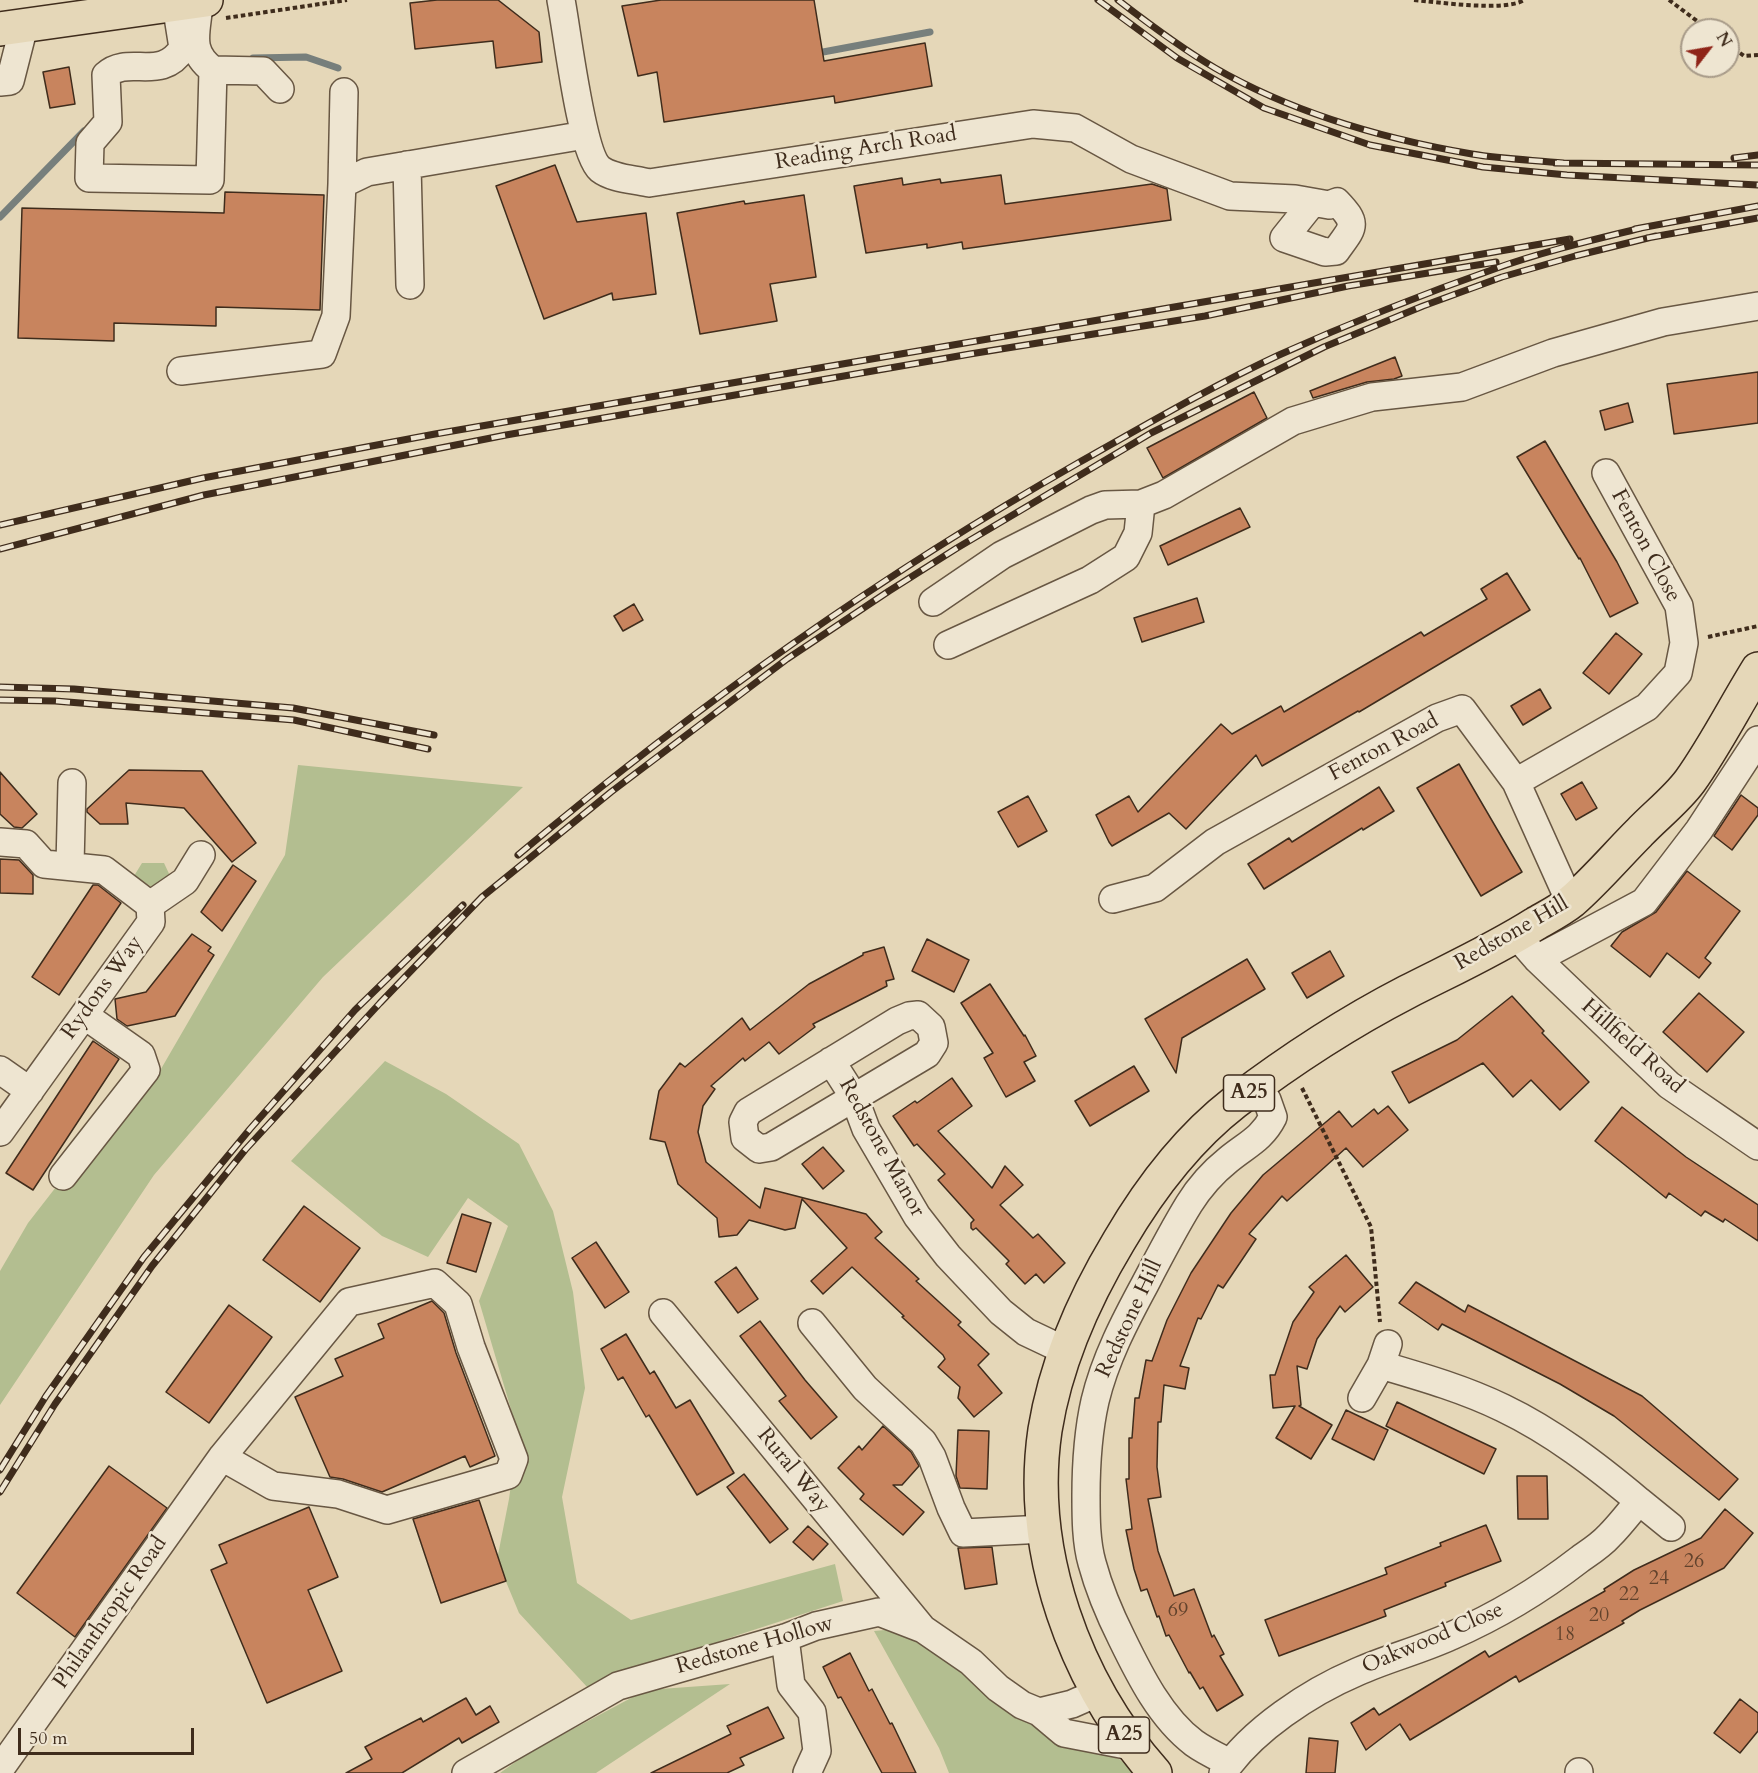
<!DOCTYPE html>
<style>
body{margin:0}
#map{position:relative;width:1758px;height:1773px;overflow:hidden;background:#e5d7b8;font-family:Cardo,serif}
canvas{display:block}
.north{position:absolute;left:1680px;top:18px;width:60px;height:60px;box-sizing:border-box;background:#eee5d1;border:2px solid #a89b89;border-radius:50%;rotate:59deg;font-size:16px;font-weight:700;line-height:24px;text-align:center;color:#3f2c1c}
.north::after{content:'';display:block;margin:auto;width:21px;height:27px;background:#8f2418;clip-path:polygon(50% 0,100% 100%,50% 72%,0 100%)}
.scale{position:absolute;left:18px;top:1728px;width:176px;height:27px;box-sizing:border-box;border:3px solid #3f2c1c;border-top:0;padding-left:8px;font-size:18px;line-height:21px;white-space:nowrap;color:#3f2c1c;-webkit-text-stroke:4px #eee5d1;paint-order:stroke}
</style>
<div id="map">
<canvas width="1758" height="1773"></canvas>
<div class="north">N</div>
<div class="scale">50 m</div>
</div>
<script>
const context = document.querySelector('canvas').getContext('2d');
context.lineJoin = 'round';
function paint(path, color) {
  context.fillStyle = color;
  context.fill(path, 'evenodd');
}
function trace(path, color, width, dash) {
  context.strokeStyle = color;
  context.lineWidth = width;
  context.lineCap = dash ? 'butt' : 'round';
  context.setLineDash(dash || []);
  context.stroke(path);
}
function drawText(font, color, halo, rows, align = 'center') {
  context.font = font + ' Cardo,serif';
  context.lineWidth = 5;
  context.setLineDash([]);
  context.textBaseline = 'middle';
  context.strokeStyle = halo;
  context.fillStyle = color;
  for (const [text, x, y, turn = 0] of rows) {
    context.save();
    context.translate(x, y);
    context.rotate((+turn || 0) * Math.PI / 180);
    context.textAlign = isNaN(turn) ? turn : align;
    if (halo) context.strokeText(text, 0, 0);
    context.fillText(text, 0, 0);
    context.restore();
  }
}
paint(new Path2D(`
 M298 765 523 787 323 977 154 1175 0 1405V1271L28 1223 56 1187 96 1140 154 1081 285 855Z
 M142 863H164L172 880 152 887 134 876Z
 M385 1061 446 1094 519 1144 553 1211 573 1292 585 1388 562 1497 577 1583 631 1620 835 1564 843 1601 738 1635 588 1688 519 1613 497 1560 509 1499 518 1433 479 1301 508 1226 468 1198 428 1257 382 1236 291 1161Z
 M896 1629 985 1682 1069 1744 1119 1759 1137 1773H949L939 1748 874 1631Z
 M730 1684 596 1773H500L528 1753 646 1690Z`), '#b3be90');
trace(new Path2D(`
 M823 52 930 32
 M253 58 306 57 338 68
 M0 217 84 131`), '#777f7c', 7);
const building = new Path2D(`
 M437 0H498L539 32 542 62 496 68 493 41 415 49 410 3Z
 M661 0H814L824 61 925 43 932 86 835 103 834 96 664 122 657 72 638 76 622 6Z
 M69 67 75 104 50 108 43 72Z
 M555 165 577 222 646 213 656 294 613 300 612 293 544 319 496 186Z
 M1001 175 1005 204 1152 184 1167 189 1171 220 963 249 962 242 927 248V244L866 253 854 186 902 178 903 185 940 179 941 183Z
 M225 192 324 195 320 310 216 307V326L114 323V341L18 338 22 208 224 213Z
 M804 195 816 277 770 284 777 321 700 334 677 213 744 201 745 204Z
 M1395 357 1402 376 1394 379 1367 382 1313 398 1310 391Z
 M1758 372V423L1674 434 1667 384Z
 M1254 392 1267 418 1163 478 1147 448Z
 M1628 403 1633 422 1605 430 1600 411Z
 M1545 441 1617 562 1638 603 1610 617 1580 558 1579 559 1517 457Z
 M1240 508 1250 527 1168 565 1160 546Z
 M1507 573 1530 610 1359 712 1358 711 1262 766 1256 755 1186 829 1169 813 1112 846 1109 842 1096 815 1129 796 1138 812 1221 724 1232 734 1281 706 1284 712 1421 632 1424 636 1487 599 1481 589Z
 M1197 598 1204 622 1142 642 1134 618Z
 M634 604 643 620 623 631 614 616Z
 M1616 633 1642 654 1609 694 1583 673Z
 M1540 689 1551 708 1523 725 1511 706Z
 M1459 764 1522 872 1481 896 1417 788Z
 M129 770 202 771 256 843 232 862 184 808 126 803 128 824H100L87 812V809Z
 M0 772 37 814 22 828 14 827 0 814Z
 M1582 782 1597 808 1576 820 1561 794Z
 M1379 787 1394 811 1363 830 1362 828 1264 889 1248 864 1289 838 1292 842Z
 M1741 795 1758 808V815L1732 850 1714 836Z
 M1028 796 1047 831 1018 847 998 812Z
 M0 859 19 860 33 875V894L0 893Z
 M233 865 256 881 222 931 201 912Z
 M1687 871 1740 911 1705 958 1711 963 1699 978 1667 953 1650 977 1611 946 1622 932 1656 912Z
 M93 885H98L121 903 59 995 32 977Z
 M192 934 211 947 208 951 214 955 175 1016 127 1026 117 1019 115 999 146 992Z
 M927 939 969 960 954 992 912 971Z
 M884 947 894 979 886 981 887 986 813 1024 815 1027 779 1054 769 1042 745 1061 743 1058 711 1086 715 1089 703 1106 698 1132 706 1162 760 1208 765 1188 866 1214 882 1232 875 1238 919 1279 916 1281 961 1322 958 1325 989 1354 978 1365 1002 1393 974 1417 958 1398 960 1387 938 1367 945 1359 943 1355 902 1317 904 1316 852 1267 823 1294 811 1281 847 1248 802 1199 795 1228 785 1230 749 1220 737 1235 719 1237 717 1218 678 1184 665 1142 650 1139 659 1091 680 1063 685 1067 742 1018 750 1030 809 984 863 955V953Z
 M1330 951 1344 976 1307 998 1292 973Z
 M1247 959 1265 989 1182 1038 1176 1073 1145 1019Z
 M990 984 1024 1036 1025 1035 1036 1056 1024 1062 1035 1081 1006 1097 984 1058 993 1053 961 1003Z
 M1699 993 1744 1032 1707 1072 1663 1032Z
 M1512 996 1544 1031 1542 1033 1589 1082 1560 1110 1531 1080 1513 1097 1483 1063 1409 1103 1392 1072 1457 1040Z
 M93 1041 119 1059 33 1190 6 1173Z
 M1134 1066 1149 1091 1090 1126 1075 1101Z
 M952 1078 972 1106 938 1131 992 1188 1005 1166 1023 1185 1000 1205 1033 1238 1038 1234 1065 1263 1044 1283 1036 1274 1025 1284 1006 1264 1009 1261 976 1228 973 1230 971 1228V1223L974 1220 938 1180 945 1174 917 1144 914 1146 893 1116 915 1101 917 1103Z
 M1388 1106 1408 1130 1363 1167 1346 1148 1287 1201 1282 1196 1249 1234 1256 1239 1223 1288 1218 1285 1201 1319 1198 1318 1180 1366 1189 1368 1185 1389 1164 1385 1161 1422H1158L1157 1467 1161 1497 1148 1499 1158 1551 1174 1596 1194 1589 1212 1637 1214 1635 1224 1654 1220 1656 1243 1695 1217 1711 1203 1687 1200 1689 1190 1672 1189 1673 1169 1635 1166 1636 1159 1616 1157 1617 1147 1589 1141 1591 1134 1569 1126 1530 1132 1529 1126 1479H1129V1438H1132L1135 1398H1139L1146 1360 1152 1361 1167 1320 1191 1273 1231 1213 1263 1175 1339 1111 1352 1127 1374 1109 1378 1114Z
 M1622 1107 1686 1157 1758 1205V1241L1725 1219 1723 1222 1705 1211 1701 1216 1669 1193 1666 1198 1595 1141Z
 M823 1147 844 1171 823 1189 802 1164Z
 M304 1206 360 1248 320 1302 263 1260Z
 M462 1214 491 1223 476 1272 447 1263Z
 M596 1242 629 1292 605 1308 572 1258Z
 M1346 1255 1373 1287 1345 1312 1340 1306 1317 1339 1307 1369 1297 1366 1301 1405 1299 1406 1332 1425 1311 1459 1276 1438 1295 1406 1273 1408 1270 1375H1275L1293 1322 1314 1292 1309 1287Z
 M736 1267 758 1299 738 1313 715 1282Z
 M1416 1282 1465 1312 1468 1305 1642 1396 1738 1479 1719 1500 1614 1416 1560 1384 1442 1324 1438 1330 1399 1303Z
 M432 1301 444 1313 456 1353 495 1456 470 1467 465 1456 382 1492 343 1479 330 1477 295 1397 343 1376 335 1359 384 1338 378 1324Z
 M229 1305 272 1337 209 1423 166 1392Z
 M760 1321 805 1380 837 1417 811 1439 779 1401 786 1396 740 1336Z
 M626 1334 650 1374 654 1371 676 1408 690 1400 734 1473 697 1495 649 1415 646 1417 623 1377 618 1380 601 1349Z
 M1397 1402 1496 1449 1484 1474 1386 1426Z
 M1346 1410 1388 1430 1374 1460 1332 1439Z
 M883 1426 911 1452 919 1466 902 1485H893L924 1512 903 1535 860 1499 864 1494 838 1468 859 1446 862 1450Z
 M958 1430 989 1431 987 1489 960 1488 956 1476Z
 M109 1466 167 1508 75 1637 17 1593Z
 M744 1474 788 1529 770 1543 727 1487Z
 M1517 1476H1547L1548 1519H1518Z
 M479 1500 506 1581 441 1603 413 1519Z
 M309 1507 338 1577 308 1590 342 1671 267 1703 211 1570 227 1563 219 1545Z
 M1725 1509 1753 1533 1724 1568 1640 1610 1622 1621 1624 1623 1519 1682 1516 1676 1410 1740 1400 1724 1366 1750 1351 1723 1374 1708 1379 1715 1485 1651 1489 1657 1605 1591 1604 1589 1634 1570 1701 1538Z
 M1486 1525 1501 1561 1445 1583 1446 1586 1384 1610 1386 1616 1279 1656 1265 1620 1387 1574 1385 1568 1441 1546 1440 1543Z
 M808 1526 828 1544 813 1560 793 1542Z
 M992 1547 997 1584 965 1589 958 1548Z
 M850 1653 869 1691 872 1689 890 1724 892 1723 916 1773H882L841 1697 838 1698 823 1667Z
 M466 1698 476 1715 490 1706 499 1722 462 1743 459 1738 402 1773H346L372 1759 365 1747 421 1718 423 1722Z
 M1740 1699 1758 1713V1731L1740 1753 1714 1733Z
 M768 1707 784 1738 740 1758 744 1765 727 1773H651L731 1734 727 1726Z
 M1309 1738 1338 1741 1335 1773H1306Z`);
paint(building, '#c8845e');
trace(building, '#3f2c1c', 1.5);
const minor = new Path2D(`
 M561 0C567 30 581 153 600 169 613 179 633 179 649 183L1033 124 1075 128 1131 159 1230 196 1295 199 1329 205 1337 202C1359 225 1353 227 1336 251L1325 252 1284 238 1312 203
 M176 4 183 48C161 83 129 54 106 75L108 122 90 143 89 178 210 180 213 70C186 50 198 30 199 1
 M213 70 263 71 280 89
 M0 82 10 81 24 26
 M407 165 410 285
 M342 184 344 92
 M181 371 322 354 336 316 342 184 367 172 585 135
 M933 602 1002 555 1091 510 1105 505 1141 504 1164 495 1293 421 1372 397 1462 387 1553 353 1663 322 1758 306
 M948 645 1090 580 1126 557 1138 533 1141 504
 M1516 782 1647 707 1678 673 1684 643 1679 606 1606 473
 M0 842 26 844 44 864 104 870 150 905 151 922 0 1132
 M70 865 72 783
 M1113 899 1155 888 1215 842 1437 718 1462 709 1516 782 1570 902
 M150 905 185 881 201 855
 M1517 936 1537 959 1669 1085 1758 1146
 M1537 959 1644 902 1699 830 1758 740
 M918 1015 931 1027 934 1043 927 1054 771 1147 759 1149 745 1138 743 1122 748 1112 897 1021 909 1016Z
 M831 1061 854 1097 866 1129 917 1216 948 1256 1001 1312 1026 1332 1066 1351
 M0 1070 30 1091
 M63 1176 146 1070 141 1055 84 1015
 M663 1313 922 1628
 M812 1323 865 1388 923 1442 932 1457 951 1508 963 1533 1045 1529
 M1362 1398 1381 1365 1388 1344
 M1639 1501 1671 1527
 M785 1638 791 1685 812 1712 817 1751 807 1773
 M1039 1712 1072 1704 1097 1693
 M1230 1763C1218 1757 1205 1751 1194 1743 1161 1718 1140 1676 1122 1639 1110 1615 1099 1589 1092 1563 1086 1542 1086 1517 1086 1496 1086 1464 1088 1432 1095 1401 1105 1359 1125 1321 1145 1284 1159 1257 1173 1230 1189 1204 1199 1188 1213 1172 1228 1160 1246 1145 1262 1139 1273 1117L1267 1100 1258 1086
 M0 1769 222 1457 349 1302 435 1283 458 1304 471 1347 514 1459 508 1475 387 1510 338 1494 273 1486 222 1457
 M1579 1772V1773
 M466 1773 618 1686 785 1638 816 1626 879 1612 923 1629 971 1662 998 1688 1022 1705 1039 1712 1064 1733 1131 1746
 M1223 1773C1252 1730 1310 1692 1357 1672 1388 1658 1421 1650 1451 1636 1497 1616 1540 1590 1580 1559 1590 1552 1601 1545 1609 1536 1620 1525 1629 1513 1639 1501 1597 1466 1553 1432 1503 1408 1464 1389 1422 1377 1381 1365`);
const major = new Path2D(`
 M0 29 206 0
 M1155 1773C1075 1682 1027 1552 1045 1430 1056 1362 1084 1299 1119 1241 1150 1188 1186 1140 1235 1102 1289 1061 1347 1023 1407 992 1450 970 1494 950 1535 924 1547 917 1561 910 1572 901 1596 880 1617 855 1639 833 1655 816 1676 800 1690 781 1715 746 1735 706 1758 669`);
trace(minor, '#685743', 30);
trace(major, '#3f2c1c', 36);
trace(new Path2D(`
 M1414 0C1438 2 1505 12 1524 0
 M1669 0 1709 30
 M226 18 347 0
 M1728 44 1744 56 1758 55
 M1708 637 1758 626
 M1302 1088 1371 1227 1380 1322`), '#3f2c1c', 4, [4.5, 3]);
trace(minor, '#eee5d1', 27);
trace(major, '#e5d7b8', 33);
const rail = new Path2D(`
 M1098 0 1177 58 1264 108 1370 145 1483 167 1567 175 1758 185
 M1118 0C1149 24 1181 48 1215 68 1293 113 1384 139 1472 154 1502 159 1533 160 1563 163
 M1734 158 1758 155
 M1555 163 1758 165
 M1635 229 1758 206
 M1647 238 1758 218
 M0 525 203 478 435 434 1570 239
 M0 549 204 495 506 435 970 354 1205 316 1348 286 1496 262
 M0 687 74 689 293 708 434 735
 M0 700 55 701 294 720 428 749
 M518 855C693 708 879 576 1078 463 1144 426 1210 387 1279 355 1350 323 1423 294 1497 268 1544 251 1593 240 1641 228
 M0 1470 46 1396 144 1257 250 1129 355 1010 463 905
 M0 1492 55 1404 152 1266 245 1150 380 1003 482 897 611 792 787 659 889 591 957 548 1151 433 1324 347 1423 306 1502 277 1575 256 1656 236`);
trace(rail, '#3f2c1c', 7);
trace(rail, '#eee5d1', 4.5, [14]);
drawText('20px', '#61422c', null, [
 ["26",1694,1562],
 ["24",1659,1579],
 ["22",1629,1595],
 ["69",1178,1611],
 ["20",1599,1616],
 ["18",1565,1635]
]);
for (const [x, y, w] of [
 [1249,1093,51],
 [1124,1735,51]
]) {
  const box = new Path2D();
  box.roundRect(x - w / 2, y - 18, w, 36, 4.5);
  context.fillStyle = '#eee5d1';
  context.fill(box);
  trace(box, '#3f2c1c', 1.5);
}
drawText('bold 21px', '#3f2c1c', null, [
 ["A25",1249,1093],
 ["A25",1124,1735]
]);
drawText('22px', '#3f2c1c', '#eee5d1', [
 ["Reading Arch Road",866,149,-9],
 ["Fenton Close",1645,546,62],
 ["Fenton Road",1384,748,-28],
 ["Redstone Hill",1512,934,-30],
 ["Rydons Way",103,988,-54],
 ["Hillfield Road",1632,1047,42],
 ["Redstone Manor",881,1148,61],
 ["Redstone Hill",1130,1319,-65],
 ["Rural Way",793,1471,51],
 ["Philanthropic Road",111,1613,-55],
 ["Oakwood Close",1433,1639,-23],
 ["Redstone Hollow",755,1646,-16]
]);
</script>
